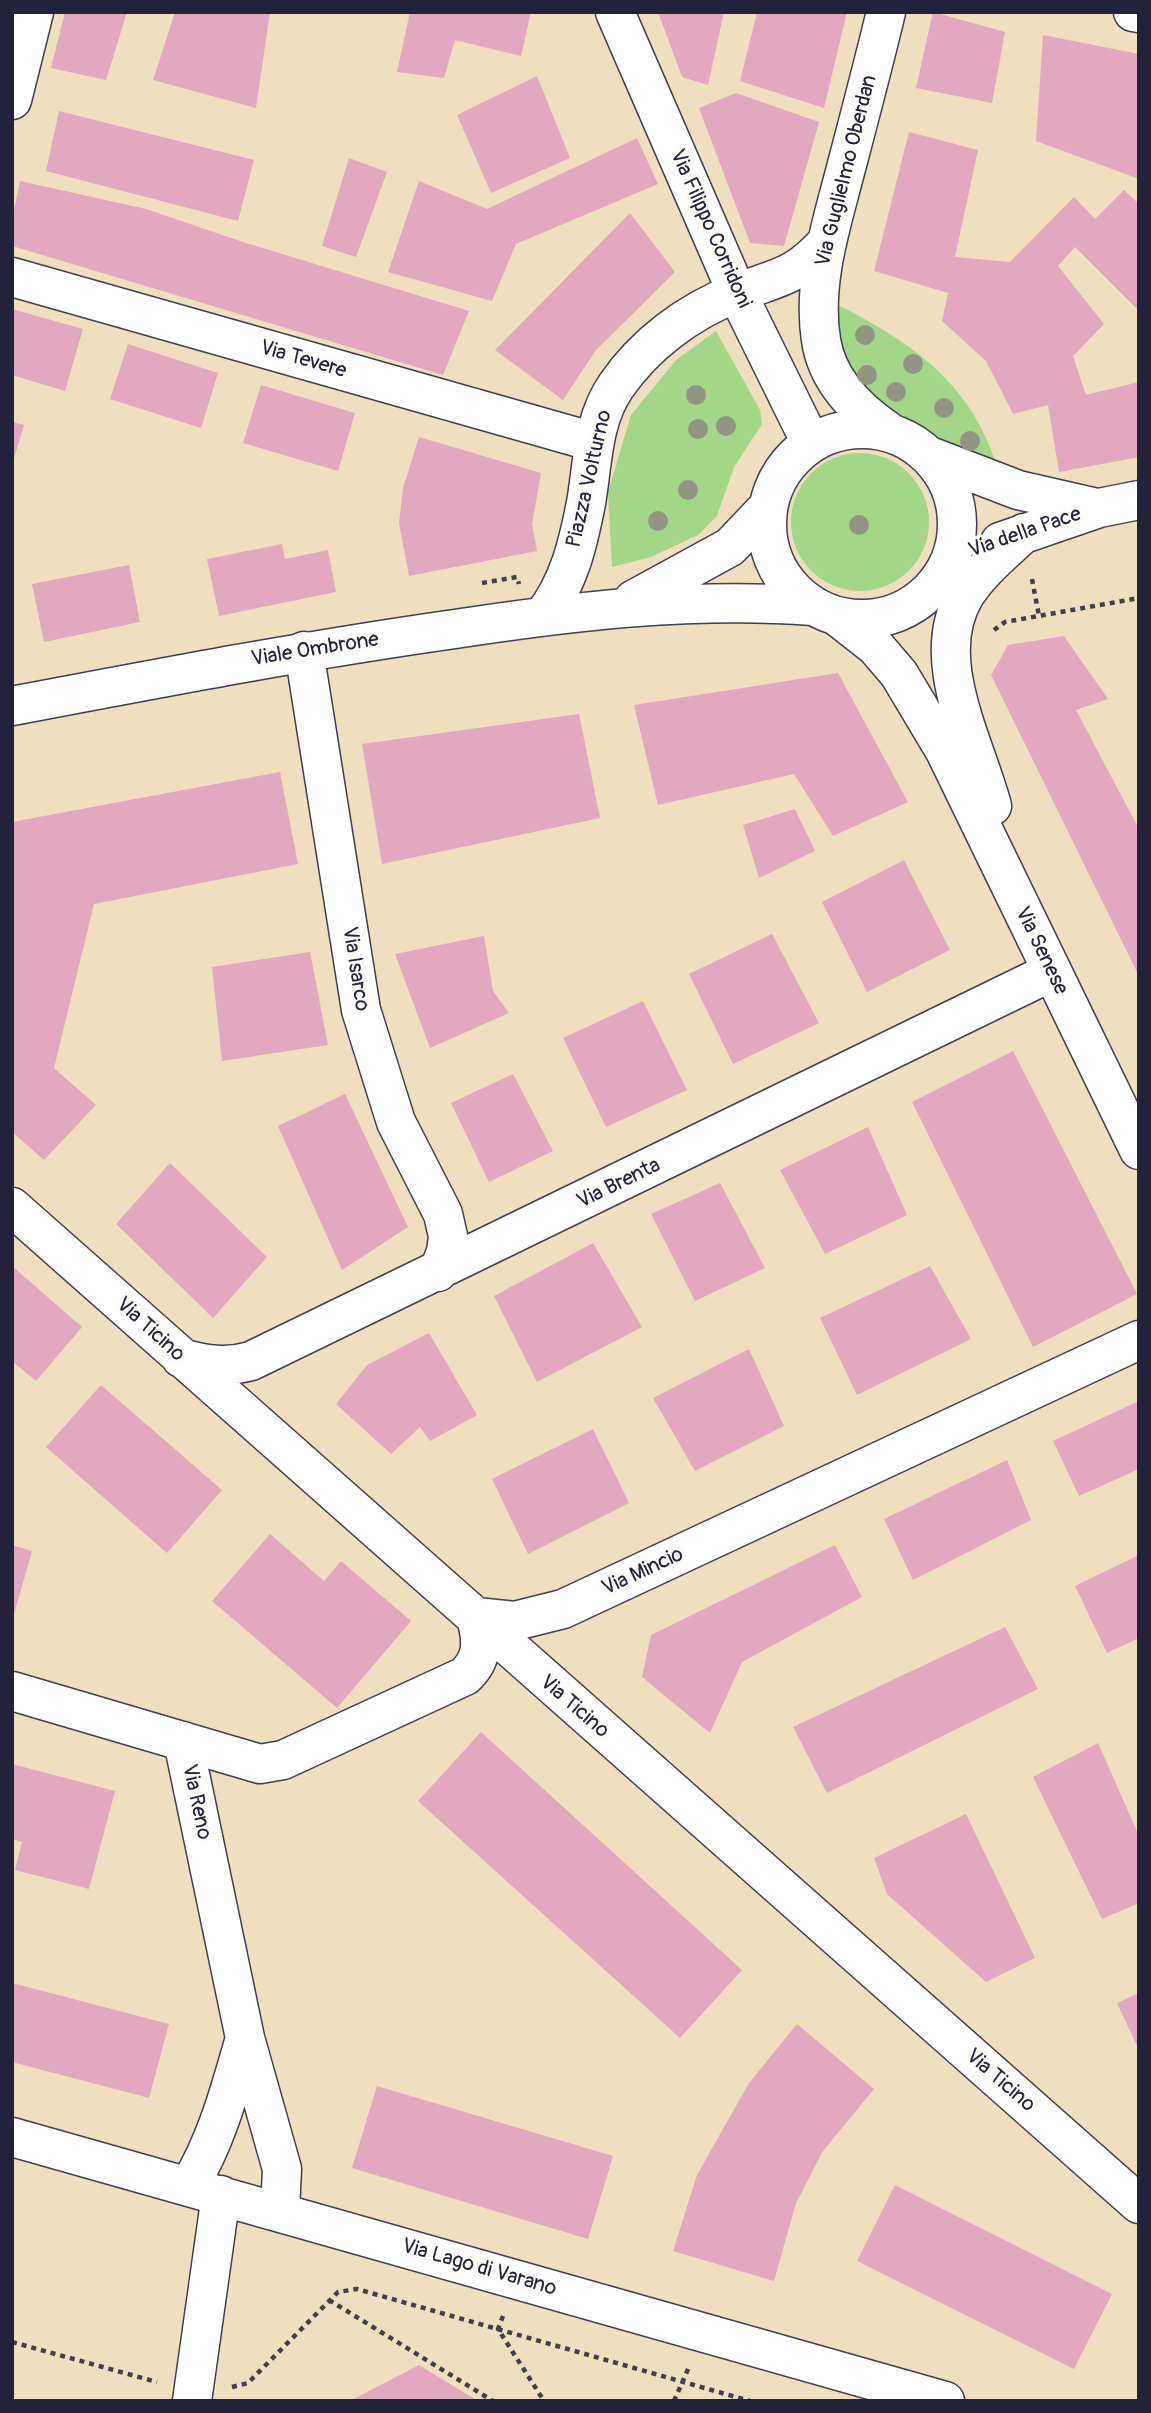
<!DOCTYPE html>
<style>
body{margin:0}
#map{position:relative;width:1151px;height:2413px;overflow:hidden;background:#efdfbe;font-family:Pangolin,sans-serif}
canvas{display:block}
.frame{position:absolute;inset:0;border:14px solid #22223b;pointer-events:none}
</style>
<div id="map">
<canvas width="1151" height="2413"></canvas>
<div class="frame"></div>
</div>
<script>
const context = document.querySelector('canvas').getContext('2d');
context.lineJoin = 'round';
function paint(path, color) {
  context.fillStyle = color;
  context.fill(path, 'evenodd');
}
function trace(path, color, width, dash) {
  context.strokeStyle = color;
  context.lineWidth = width;
  context.lineCap = dash ? 'butt' : 'round';
  context.setLineDash(dash || []);
  context.stroke(path);
}
function drawText(font, color, halo, rows, align = 'center') {
  context.font = font + ' Pangolin,sans-serif';
  context.lineWidth = 7;
  context.setLineDash([]);
  context.textBaseline = 'middle';
  context.strokeStyle = halo;
  context.fillStyle = color;
  for (const [text, x, y, turn = 0] of rows) {
    context.save();
    context.translate(x, y);
    context.rotate((+turn || 0) * Math.PI / 180);
    context.textAlign = isNaN(turn) ? turn : align;
    if (halo) context.strokeText(text, 0, 0);
    context.fillText(text, 0, 0);
    context.restore();
  }
}
paint(new Path2D(`
 M834 303C913 343 973 383 999 473L940 445 920 425 869 398 845 366Z
 M716 331 760 410 762 424 734 467 717 516 698 535 651 557 612 567 608 492 631 415 676 360Z
 M791 522a69 69 0 1 1 138 0a69 69 0 1 1-138 0Z`), '#a2d788');
paint(new Path2D(`
 M65 12H127L106 80 51 68Z
 M175 12H270L256 108 153 80Z
 M410 12H531L521 56 455 40 444 78 397 72Z
 M658 12H724L708 85 682 77Z
 M757 12H847L824 108 740 81Z
 M933 12 1005 32 992 103 916 88Z
 M1043 35 1139 54V179L1036 141Z
 M537 76 570 158 491 193 457 115Z
 M736 93 819 122 784 246 750 243 699 108Z
 M59 111 254 160 238 221 46 171Z
 M909 132 978 150 955 257 1010 262 1074 197 1095 219 1124 190 1139 204V311L1075 247 1058 266 1104 324 1073 356 1086 395 1139 382V457L1059 472 1048 405 1013 414 986 361 942 321 948 293 874 271Z
 M637 138 658 184 516 244 492 301 388 272 419 181 487 209Z
 M349 158 387 172 356 257 322 246Z
 M20 181 146 209 243 242 469 311 443 375 12 246V220Z
 M630 213 675 272 596 350 563 400 495 350Z
 M12 309 83 329 65 391 12 375Z
 M128 344 218 373 201 428 110 399Z
 M261 385 355 413 338 471 243 443Z
 M12 422 24 425 13 462H12Z
 M419 437 541 473 532 524 537 551 409 576 399 523 403 488Z
 M282 544 285 559 328 550 336 592 219 616 207 559Z
 M129 565 140 622 44 642 32 584Z
 M1064 636 1108 699 1076 710 1139 829V976L991 675 1008 645Z
 M838 673 908 802 833 836 794 774 658 805 634 705Z
 M579 714 600 818 382 864 362 744Z
 M280 772 298 864 94 904 54 1068 96 1105 44 1160 12 1132V822Z
 M795 809 815 851 759 878 743 825Z
 M904 860 950 950 867 992 822 902Z
 M772 934 819 1023 733 1064 689 974Z
 M484 936 493 991 509 1013 430 1048 395 954Z
 M310 952 328 1045 222 1061 212 967Z
 M643 1001 687 1090 606 1127 563 1038Z
 M1013 1051 1137 1294 1033 1347 912 1102Z
 M513 1074 553 1151 489 1182 451 1103Z
 M345 1094 408 1227 342 1270 278 1126Z
 M868 1127 907 1215 825 1254 780 1170Z
 M170 1163 267 1257 213 1318 116 1224Z
 M720 1183 765 1268 695 1301 651 1214Z
 M593 1243 642 1327 537 1382 494 1296Z
 M12 1266 82 1327 36 1381 12 1361Z
 M930 1266 971 1339 857 1395 820 1318Z
 M429 1333 477 1415 430 1441 420 1427 391 1454 336 1404 367 1365Z
 M749 1349 784 1426 695 1471 653 1398Z
 M101 1385 222 1490 167 1553 46 1447Z
 M1139 1401V1469L1079 1496 1053 1441Z
 M593 1429 629 1503 528 1554 492 1479Z
 M1007 1460 1031 1520 913 1580 884 1519Z
 M270 1534 324 1581 341 1561 411 1621 337 1708 212 1601Z
 M12 1545 32 1551 13 1618H12Z
 M835 1545 862 1597 742 1662 710 1733 642 1677 651 1635Z
 M1139 1555V1638L1107 1653 1075 1586Z
 M1005 1627 1038 1689 827 1793 793 1727Z
 M481 1732 742 1970 680 2038 418 1801Z
 M1098 1743 1139 1836V1903L1102 1919 1033 1777Z
 M12 1764 115 1791 89 1889 15 1870 22 1842 12 1839Z
 M966 1814 1035 1958 986 1982 887 1894 874 1858Z
 M12 1983 169 2024 149 2098 12 2062Z
 M1139 1993V2050L1117 2003Z
 M797 2024 874 2089 823 2151 796 2203 774 2281 673 2251 697 2175 749 2083Z
 M377 2086 613 2156 588 2239 352 2168Z
 M895 2185 1112 2294 1074 2369 857 2261Z
 M419 2365 478 2401H350Z`), '#e2a8bf');
const street = new Path2D(`
 M615 12 737 293 811 443
 M886 12C873 66 859 119 845 172 831 226 812 283 821 340 827 380 857 410 888 431
 M1133 12 1139 13
 M12 100 34 12
 M12 277 594 442
 M543 616C569 583 578 544 586 503 593 463 592 421 616 386 645 344 688 312 736 293 778 277 795 278 827 242
 M304 651 361 1010 396 1122 443 1214 448 1236 446 1252 438 1272
 M12 1207 1139 2204
 M181 1358C207 1365 226 1368 251 1361L1051 972
 M12 1691 260 1764 283 1760 465 1676C484 1658 482 1641 476 1617L515 1621 563 1609 1139 1340
 M183 1741 245 2038 282 2169 280 2211
 M12 2137 945 2401
 M189 2186C217 2140 230 2090 245 2038
 M192 2401 221 2195`);
const secondary = new Path2D(`
 M767 524a95 95 0 1 1 190 0a95 95 0 1 1-190 0Z
 M932 457 1018 490 1097 508
 M1000 542 1099 508 1139 500
 M633 600 730 547 768 507
 M838 617 875 646 899 674 945 751 1139 1150
 M12 706C160 678 306 650 455 629 574 611 692 597 813 606
 M992 806C975 742 927 658 965 595 980 571 1004 552 1024 533`);
trace(street, '#413e4f', 41);
trace(secondary, '#413e4f', 41);
trace(new Path2D(`
 M1032 579 1039 616
 M482 583 517 577 519 584
 M994 630 1005 622 1139 598
 M329 2300 493 2401
 M503 2316 498 2329 544 2401
 M12 2342 157 2382
 M232 2387 248 2383 338 2292 357 2289 750 2401
 M674 2401 689 2367`), '#413e4f', 4.5, [5, 5]);
trace(street, '#fff', 38);
trace(secondary, '#fff', 38);
context.fillStyle = '#939583';
for (const [x, y] of [
 [865,335],
 [913,364],
 [867,375],
 [896,392],
 [696,395],
 [944,408],
 [726,426],
 [698,429],
 [970,441],
 [688,490],
 [658,521],
 [859,525]
]) {
  context.beginPath();
  context.arc(x, y, 10, 0, 2 * Math.PI);
  context.fill();
}
drawText('21px', '#22223b', '#fdfcf7', [
 ["Via Guglielmo Oberdan",847,171,-76],
 ["Via Filippo Corridoni",710,229,66],
 ["Via Tevere",303,360,16],
 ["Piazza Volturno",590,479,-77],
 ["Via della Pace",1025,533,-19],
 ["Viale Ombrone",315,650,-9],
 ["Via Senese",1041,951,64],
 ["Via Isarco",355,969,81],
 ["Via Brenta",619,1184,-26],
 ["Via Ticino",150,1330,42],
 ["Via Mincio",643,1572,-25],
 ["Via Ticino",574,1707,41],
 ["Via Reno",196,1802,78],
 ["Via Ticino",1000,2081,41],
 ["Via Lago di Varano",479,2268,16]
]);
</script>
